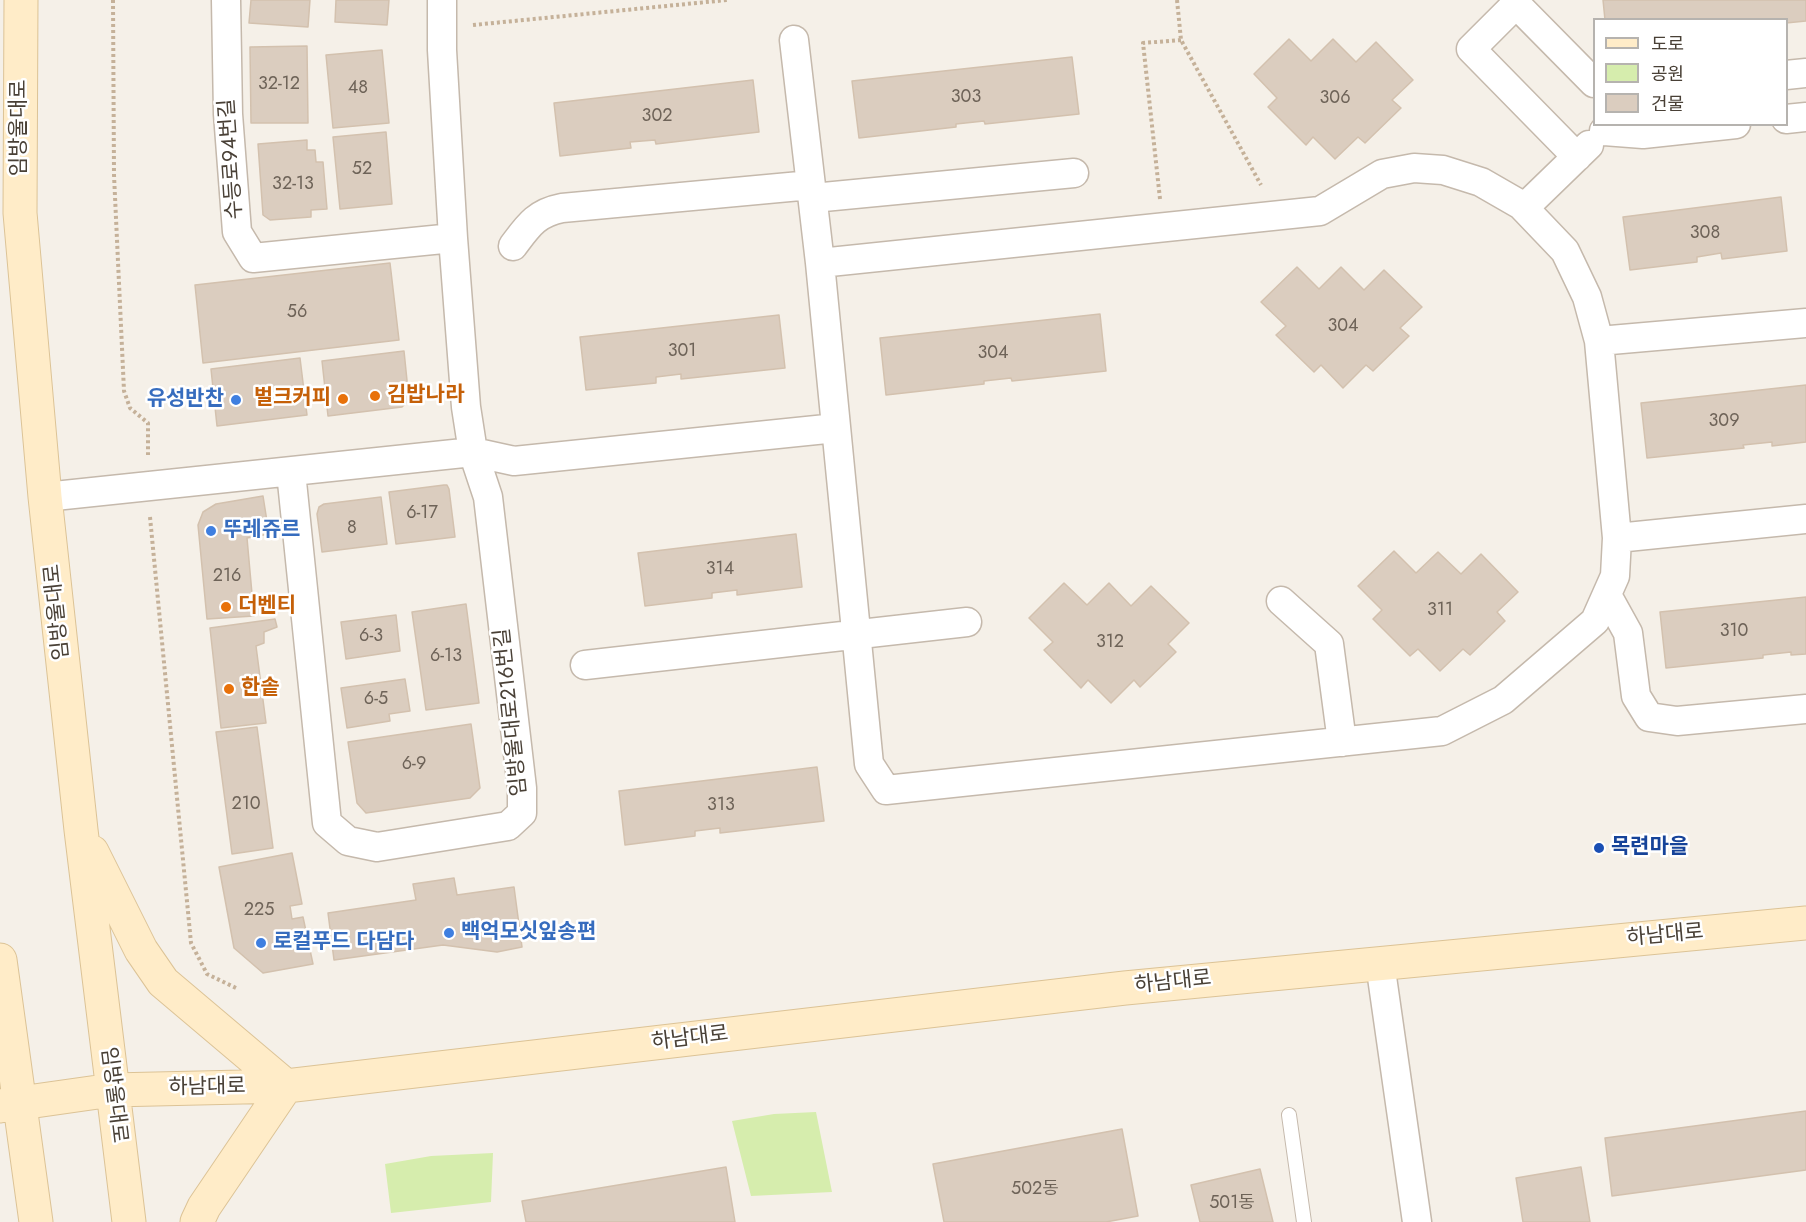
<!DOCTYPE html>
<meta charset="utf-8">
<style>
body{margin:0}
#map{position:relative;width:1806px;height:1222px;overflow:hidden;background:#f5f0e8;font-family:Jost,"Noto Sans KR",sans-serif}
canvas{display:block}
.legend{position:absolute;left:1593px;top:18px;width:195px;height:108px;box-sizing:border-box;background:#fff;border:2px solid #b6b3af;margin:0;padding:8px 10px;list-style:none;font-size:18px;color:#494036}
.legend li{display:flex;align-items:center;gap:12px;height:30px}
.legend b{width:30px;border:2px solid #b6b3af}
</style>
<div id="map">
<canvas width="1806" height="1222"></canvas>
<ul class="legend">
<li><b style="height:8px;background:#ffecc8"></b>도로</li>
<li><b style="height:16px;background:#d6edad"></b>공원</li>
<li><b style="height:16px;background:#dbcdbf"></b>건물</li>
</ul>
</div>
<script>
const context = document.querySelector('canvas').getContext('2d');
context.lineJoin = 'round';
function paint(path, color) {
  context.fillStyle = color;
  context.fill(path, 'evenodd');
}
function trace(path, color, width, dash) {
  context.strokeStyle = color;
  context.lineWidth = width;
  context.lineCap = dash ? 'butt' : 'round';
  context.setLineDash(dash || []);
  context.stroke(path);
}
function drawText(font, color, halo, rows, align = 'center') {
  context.font = font + ' Jost,"Noto Sans KR",sans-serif';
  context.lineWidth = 5;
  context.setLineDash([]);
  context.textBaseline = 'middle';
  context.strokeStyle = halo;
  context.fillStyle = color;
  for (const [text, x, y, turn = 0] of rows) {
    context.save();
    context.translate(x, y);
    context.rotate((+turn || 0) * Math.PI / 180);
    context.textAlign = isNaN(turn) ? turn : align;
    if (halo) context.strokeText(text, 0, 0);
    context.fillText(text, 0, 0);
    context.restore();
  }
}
paint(new Path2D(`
 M816 1112 832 1192 751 1196 732 1121 774 1114Z
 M493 1153 491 1202 391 1213 385 1164 431 1156Z`), '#d6edad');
const building = new Path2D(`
 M251 0H310L308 27 249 23Z
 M336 0H389L387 25 335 22Z
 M1603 0H1806V21L1786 23V20H1605Z
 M1289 39 1311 61 1333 39 1356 62 1376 42 1413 80 1392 100 1401 108 1365 143 1358 137 1335 159 1313 137 1306 145 1268 107 1277 98 1254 74Z
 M307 46 308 123H251L250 47Z
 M382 50 389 123 333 128 326 55Z
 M1072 57 1079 114 985 124 984 121 956 124V127L859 138 852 81Z
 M753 80 759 132 656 144 655 140 630 142 631 148 560 156 554 103Z
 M386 132 392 204 340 209 333 137Z
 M307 140V150H315L316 162H323L327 209 311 210V217L270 220 263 215 258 144Z
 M1781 197 1787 251 1722 259 1721 253 1697 257V262L1630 270 1623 217Z
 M390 263 399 340 203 363 195 285Z
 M1297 267 1319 289 1341 267 1364 290 1384 270 1422 307 1400 328 1409 336 1373 371 1366 365 1343 388 1321 365 1314 372 1276 335 1286 326 1261 302Z
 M1100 314 1106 371 1012 381 1011 378 984 381V384L886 395 880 338Z
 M779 315 785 368 681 379V374L656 377V383L586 390 580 337Z
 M404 351 409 400 402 407 328 416 322 361Z
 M300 358 307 415 217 426 211 369Z
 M1806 385V442L1772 446V442L1743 445 1744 448 1647 458 1641 403Z
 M444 485H447L449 489 455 537 396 544 389 492Z
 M263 496 269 534 247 538 254 616 207 619 198 525 203 512 216 504Z
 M381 497 387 544 322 552 317 514 319 507 324 504Z
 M796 534 802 587 737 595V590L712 593V598L645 606 638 553Z
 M1394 551 1416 573 1438 552 1461 574 1481 554 1518 592 1497 612 1505 621 1470 655 1463 649 1440 671 1418 649 1410 656 1373 619 1382 610 1358 586Z
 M1064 583 1087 605 1109 583 1131 606 1151 586 1189 623 1168 644 1176 652 1140 687 1134 680 1111 703 1088 680 1081 688 1044 650 1053 642 1029 618Z
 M1806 597V654L1791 655V652L1763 655V658L1666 668 1660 612Z
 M466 604 479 703 426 710 412 612Z
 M396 615 400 651 346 659 341 622Z
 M275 619 277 627 264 632V643L256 646 266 723 221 728 210 628Z
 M405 679 410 711 389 714 390 721 347 728 341 688Z
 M471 724 480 788 470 798 366 813 357 803 348 742Z
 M257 727 273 848 232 854 216 732Z
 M817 767 824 821 720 833V828L695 831V836L625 845 619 791Z
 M292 853 302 904 290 906 292 919 303 917 313 964 263 973 234 948 219 867Z
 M454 878 457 895 514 887 522 947 497 952 443 945 334 960 328 913 416 900 413 884Z
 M1806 1111V1170L1612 1196 1605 1138Z
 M1122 1129 1138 1216 1106 1222H944L933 1164Z
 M726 1167 735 1222H526L522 1201Z
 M1581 1167 1590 1222H1523L1516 1178Z
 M1260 1169 1273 1222H1200L1191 1185Z`);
paint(building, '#dbcdbf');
trace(building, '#d3c1ae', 1.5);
const lane = new Path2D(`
 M1289 1115 1304 1222`);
const street = new Path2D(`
 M226 0 228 114 237 232 253 258 453 238
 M794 40 820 263 869 764 886 790 1442 731 1503 700 1595 621 1615 576 1617 538 1599 341
 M1786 75 1806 73
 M1786 119 1806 117
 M1604 131 1643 134 1736 124
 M1577 157 1471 49 1516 4 1594 83
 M813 198 1074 173
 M1524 208 1589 145
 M513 246C528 226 536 213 562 208L811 185
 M820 263 1320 211 1382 174 1414 168 1443 170 1481 182 1521 205 1565 251 1587 297 1599 341 1806 323
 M291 472 327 823 348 841 377 847 508 826 522 813V788L488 497 473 452 466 407 453 238 442 50V0
 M45 497 473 452 514 461 836 428
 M1617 538 1806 519
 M1607 595 1628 633 1636 696 1649 717 1677 721 1806 709
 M1281 601 1329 644 1342 742
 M585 665 967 622
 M1380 963 1417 1222`);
const secondary = new Path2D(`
 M21 0 20 213 45 497 81 830 129 1222
 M92 852 141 950 163 982 286 1086
 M0 960 36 1222
 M0 1106 112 1090 286 1086 1125 988 1806 923
 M197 1222 204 1207 286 1086`);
trace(lane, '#c5b9ac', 16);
trace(street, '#c5b9ac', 31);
trace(secondary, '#dcc396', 35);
trace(new Path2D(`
 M113 0 114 175 124 391 130 408 148 423V455
 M1177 0 1181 40 1261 185
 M473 25 727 0
 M1160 199 1143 43 1181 40
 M150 517 191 943 207 974 236 988`), '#c5b199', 4, [3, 3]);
trace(lane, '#fff', 14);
trace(street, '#fff', 28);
trace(secondary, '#ffecc8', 33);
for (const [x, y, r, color] of [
 [375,396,6,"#e8710a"],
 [343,399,6,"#e8710a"],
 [236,400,6,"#3f7fe0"],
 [211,531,6,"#3f7fe0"],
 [226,607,6,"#e8710a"],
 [229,689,6,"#e8710a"],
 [1599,848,6,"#1a4fb4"],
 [449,933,6,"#3f7fe0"],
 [261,943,6,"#3f7fe0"]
]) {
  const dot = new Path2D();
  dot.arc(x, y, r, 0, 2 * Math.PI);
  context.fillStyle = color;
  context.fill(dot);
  trace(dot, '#fff', 2);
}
drawText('18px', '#6e6358', null, [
 ["32-12",279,85],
 ["48",358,89],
 ["303",966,98],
 ["306",1335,99],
 ["302",657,117],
 ["52",362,170],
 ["32-13",293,185],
 ["308",1705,234],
 ["56",297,313],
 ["304",1343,327],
 ["301",682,352],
 ["304",993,354],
 ["309",1724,422],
 ["6-17",422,514],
 ["8",352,529],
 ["314",720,570],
 ["216",227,577],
 ["311",1440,611],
 ["310",1734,632],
 ["6-3",371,637],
 ["312",1110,643],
 ["6-13",446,657],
 ["6-5",376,700],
 ["6-9",414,765],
 ["210",246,805],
 ["313",721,806],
 ["225",259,911],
 ["502동",1035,1190],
 ["501동",1232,1204]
]);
drawText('21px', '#494036', '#fff', [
 ["임방울대로",20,128,-90],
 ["수등로94번길",232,159,-94],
 ["임방울대로",58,612,-96],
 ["임방울대로216번길",512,712,-96],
 ["하남대로",1665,936,-5],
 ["하남대로",1173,983,-6],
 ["하남대로",690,1039,-7],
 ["하남대로",207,1088,-1],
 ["임방울대로",113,1095,83]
]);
drawText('bold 21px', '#c56008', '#fff', [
 ["김밥나라",387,396],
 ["벌크커피",331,399,"right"],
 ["더벤티",238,607],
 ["한솥",241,689]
], 'left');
drawText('bold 21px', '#366cbe', '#fff', [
 ["유성반찬",224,400,"right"],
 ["뚜레쥬르",223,531],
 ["백억모싯잎송편",461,933],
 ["로컬푸드 다담다",273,943]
], 'left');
drawText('bold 21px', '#164399', '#fff', [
 ["목련마을",1611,848]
], 'left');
</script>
